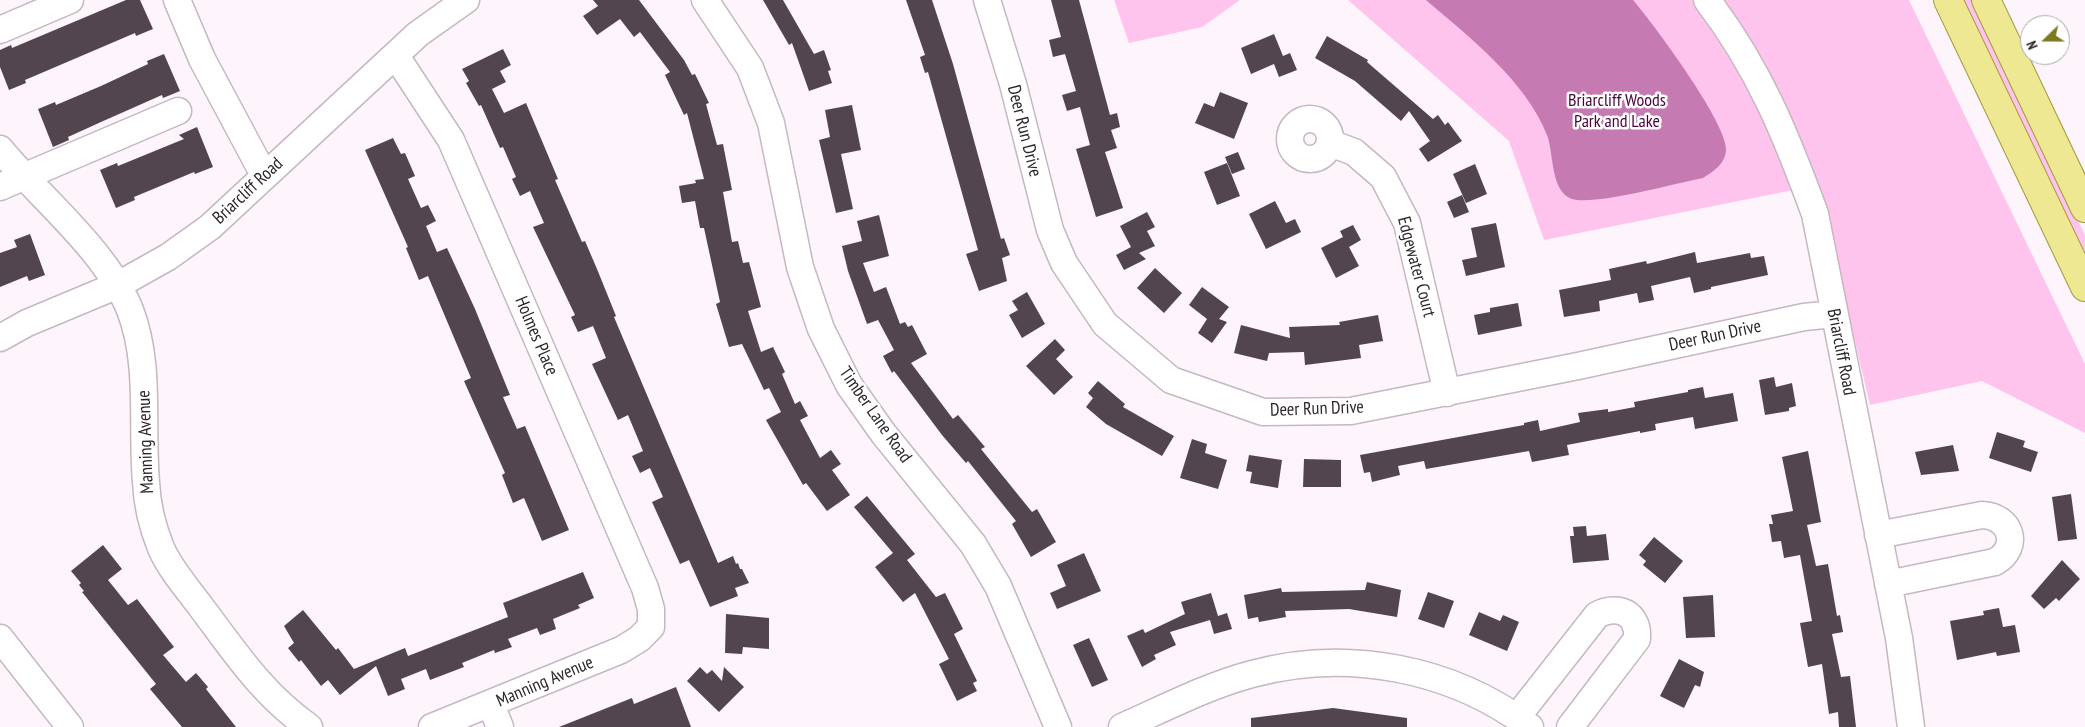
<!DOCTYPE html>
<style>
body{margin:0}
#map{position:relative;width:2085px;height:727px;overflow:hidden;background:#fef4fb;font-family:"PT Sans Narrow",sans-serif}
canvas{display:block}
.north{position:absolute;left:2020px;top:15px;width:50px;height:50px;box-sizing:border-box;background:#fff;border:1px solid #aba8aa;border-radius:50%;rotate:248deg;font-size:14px;font-weight:700;line-height:20px;text-align:center;color:#2c262a}
.north::after{content:'';display:block;margin:auto;width:18px;height:22px;background:#7f791e;clip-path:polygon(50% 0,100% 100%,50% 72%,0 100%)}
</style>
<div id="map">
<canvas width="2085" height="727"></canvas>
<div class="north">N</div>
</div>
<script>
const context = document.querySelector('canvas').getContext('2d');
context.lineJoin = 'round';
function paint(path, color) {
  context.fillStyle = color;
  context.fill(path, 'evenodd');
}
function trace(path, color, width, dash) {
  context.strokeStyle = color;
  context.lineWidth = width;
  context.lineCap = dash ? 'butt' : 'round';
  context.setLineDash(dash || []);
  context.stroke(path);
}
function drawText(font, color, halo, rows, align = 'center') {
  context.font = font + ' "PT Sans Narrow",sans-serif';
  context.lineWidth = 5;
  context.setLineDash([]);
  context.textBaseline = 'middle';
  context.strokeStyle = halo;
  context.fillStyle = color;
  for (const [text, x, y, turn = 0] of rows) {
    context.save();
    context.translate(x, y);
    context.rotate((+turn || 0) * Math.PI / 180);
    context.textAlign = isNaN(turn) ? turn : align;
    if (halo) context.strokeText(text, 0, 0);
    context.fillText(text, 0, 0);
    context.restore();
  }
}
paint(new Path2D(`
 M1114 0H1240L1202 27 1129 43Z
 M1348 0H1909L2085 364V433L1982 381 1870 405 1818 185 1544 240 1509 141Z
 M1961 0H1972L2085 235V259Z`), '#fec4ed');
paint(new Path2D(`
 M1426 0H1633C1652 22 1728 124 1726 150 1725 164 1714 171 1703 178 1677 183 1593 206 1572 199 1550 191 1554 153 1547 135 1526 81 1469 37 1426 0Z`), '#c67ab2');
paint(new Path2D(`
 M126 0H140L153 29 136 36 135 33 25 80 26 83 9 90 0 67V50L11 45 12 48Z
 M593 0H639L684 60 692 75 695 74 709 103 706 104 717 145 723 144 732 190 723 192 732 242 738 241 743 263 749 262 761 307 748 311 761 352 773 347 785 372 782 374 795 404 800 401 808 416 800 420 820 458 831 450 841 464 832 470 850 495 827 511 806 483 803 485 766 420 781 412 769 388 764 390 742 344 729 347 716 304 720 302 704 228H700L695 201 682 203 679 186 696 183 695 180 704 179 687 113 684 115 665 75 670 72 640 32 634 37 620 19 597 35 583 16 598 6Z
 M763 0H783L814 54 824 50 831 70 828 71 832 83 809 91 792 43 789 45Z
 M906 0H932L953 64 1001 239 1004 238 1010 255 1002 258 1007 281 979 291 966 254 978 250 928 72 925 73 920 57 925 55Z
 M1051 0H1079L1110 115 1117 113 1120 127 1111 130 1117 148 1105 152 1123 208 1096 217 1076 149 1090 145 1080 107 1067 111 1062 95 1076 91 1065 54 1053 57 1049 40 1061 37Z
 M1274 34 1283 56 1290 53 1297 70 1279 77 1274 64 1251 74 1241 48Z
 M1327 36 1368 60 1367 62 1433 119 1438 115 1445 125 1448 122 1462 141 1428 162 1419 149 1430 141 1409 111 1401 121 1355 81 1315 58Z
 M503 49 511 65 500 71 506 82 492 89 504 113 526 103 558 179 555 180 582 242 585 241 597 269 616 316 614 317 718 563 733 556 736 564 738 563 740 569H742L749 583 735 588 738 596 710 607 689 560 680 564 652 502 663 497 650 468 640 473 632 456 643 451 628 415 618 420 592 364 606 358 593 326 578 332 571 317 575 315 533 227 544 223 530 191 520 196 512 179 516 177 503 147 500 148 481 105 479 106 466 83 469 81 462 69Z
 M164 54 180 91 163 98 162 95 101 122 68 137 69 140 53 147 38 109 55 102 56 105 101 86 148 64 147 61Z
 M1220 92 1248 103 1234 139 1195 123 1204 103 1214 107Z
 M852 105 861 150 841 154 853 209 836 213 819 140 830 137 825 110Z
 M197 127 213 167 195 174 194 172 134 197 135 200 116 208 100 170 117 163 118 166 184 139 179 135Z
 M393 138 401 154 405 153 415 176 408 179 421 208 428 205 436 221 426 226 437 252 447 248 475 309 510 395 503 397 517 429 525 426 569 530 542 541 524 498 513 503 502 475 505 473 464 381 471 378 428 276 419 280 406 248 408 247 365 150Z
 M1238 152 1245 169 1232 174 1225 157Z
 M1227 163 1240 196 1217 205 1204 172Z
 M1475 164 1487 194 1466 203 1453 174Z
 M1462 195 1469 212 1454 218 1447 202Z
 M1275 201 1286 223 1295 219 1301 232 1266 249 1249 214Z
 M1147 212 1155 227 1147 231 1155 246 1139 253 1146 259 1124 270 1116 255 1131 247 1120 226Z
 M879 215 889 256 863 263 874 292 886 287 900 324 905 322 908 327 912 325 927 354 911 363 953 419 958 415 985 447 981 449 1032 512 1037 509 1056 542 1031 557 1012 524 1016 521 968 461 966 463 942 435 894 371 892 373 883 356 894 350 878 320 867 324 848 271 842 246 862 241 857 221Z
 M1496 223 1505 267 1466 276 1462 260 1477 257 1471 228Z
 M1353 225 1361 240 1349 247 1359 266 1336 278 1321 248 1343 237 1340 231Z
 M30 234 45 275 29 281 27 276 0 287V253L17 247 14 240Z
 M1695 252 1697 263 1750 253 1751 258 1764 256 1768 275 1711 287V289L1694 293 1690 277 1651 286 1654 300 1639 303 1637 293 1599 301 1600 311 1564 317 1559 290 1611 280 1609 269 1646 261 1647 264Z
 M1155 268 1182 293 1164 313 1137 288Z
 M1202 287 1229 307 1219 319 1227 322 1212 343 1198 333 1207 319 1189 305Z
 M1027 292 1045 324 1022 338 1009 315 1018 310 1012 301Z
 M1518 303 1522 326 1478 335 1474 315 1490 312V308Z
 M1378 315 1383 341 1359 345 1361 358 1305 365 1304 352 1269 353 1267 361 1234 353 1241 325 1290 338 1289 327 1340 325 1339 322Z
 M1055 339 1065 350 1056 359 1073 377 1054 395 1026 366Z
 M1774 377 1776 387 1792 383 1796 406 1789 408V411L1765 415 1759 380Z
 M1098 381 1125 404 1123 407 1174 436 1162 456 1106 424 1086 407 1093 398 1088 393Z
 M1703 387 1705 398 1733 393 1738 421 1695 429 1693 417 1655 424 1656 430 1640 433V431L1567 445 1569 455 1532 462 1529 451 1426 469 1424 461 1398 466 1400 475 1372 482 1370 472 1364 473 1360 455 1524 425V423L1538 420 1540 431 1580 422 1578 413 1608 409V412L1635 407 1634 402 1688 392V390Z
 M1997 432 2025 441 2023 447 2038 452 2031 472 1989 458Z
 M1192 439 1207 444 1205 453 1227 460 1218 489 1180 478Z
 M1953 445 1959 471 1921 475 1915 452Z
 M1808 451 1821 522 1807 525 1816 566 1828 564 1837 616 1840 615 1843 632 1832 634 1841 677 1850 676 1856 727H1839L1838 712 1829 714 1822 664 1808 667 1800 623 1812 621 1800 555 1784 558 1781 541 1772 542 1769 524H1773L1771 515 1793 511 1782 457Z
 M1249 455 1282 460 1278 488 1250 483 1252 472 1246 471Z
 M1304 459 1341 460V487H1303Z
 M2071 494 2077 539 2058 541 2052 497Z
 M867 496 915 554 907 560 936 597 945 593 963 629 954 634 977 681 973 683 977 691 957 701 939 664 949 659 915 593 903 602 875 567 893 553 854 507Z
 M1586 526 1587 536 1606 534 1609 560 1573 563 1570 536H1574L1573 527Z
 M1654 537 1683 561 1665 583 1643 565 1646 561 1639 555Z
 M103 545 122 569 108 580 128 605 137 599 174 647 163 655 186 682 196 673 208 687 206 689 236 727H182L150 689 156 684 82 592 84 591 79 585 81 583 71 571Z
 M1084 553 1101 591 1057 609 1050 593 1066 586 1057 565Z
 M2062 560 2080 579 2059 601 2056 598 2044 609 2031 596Z
 M583 572 594 598 578 605 580 608 553 619 556 629 540 635 537 628 508 639 512 647 495 653 494 650 462 663 464 667 430 680 426 669 401 679 405 689 388 696 376 666 340 695 328 680 321 686 301 660 299 662 288 648 294 643 284 626 303 610 336 650 338 648 354 669 405 648 408 656 508 617 503 603Z
 M1367 582 1401 590 1397 617 1349 609 1285 611 1286 617 1259 622 1258 617 1248 619 1244 595 1281 588 1282 592 1365 590Z
 M1428 592 1454 601 1444 628 1418 619Z
 M1211 593 1218 616 1227 613 1232 629 1214 634 1210 620 1170 632 1176 645 1154 655 1156 659 1142 667 1127 636 1143 629 1145 633 1185 614 1181 602Z
 M1713 595 1715 637 1686 638 1683 597Z
 M1999 608 2003 627 2015 625 2020 652 1997 656 1996 652 1957 660 1950 621 1984 615 1983 611Z
 M1479 612 1500 621 1503 615 1519 622 1507 651 1469 635Z
 M726 614 769 618V649L743 647 742 654 725 653Z
 M1089 638 1108 680 1092 687 1073 645Z
 M1679 659 1704 672 1700 687 1695 685 1684 708 1660 696Z
 M700 667 707 674 712 670 722 681 724 667 744 687 719 712 687 681Z
 M676 687 691 727H559L632 698 634 704Z
 M1333 708 1407 718V727H1251V718Z`), '#52454e');
const minor = new Path2D(`
 M177 0 202 59 264 175
 M705 0 750 68 771 123 800 267 821 329 849 385 883 433 973 544 998 586 1058 727
 M987 0 1013 84 1050 230 1064 263 1105 324 1171 380 1263 412 1351 411 1578 366 1804 317 1834 314
 M1707 0C1759 68 1786 135 1815 214L1899 638 1911 727
 M0 30 70 0
 M396 56 451 140 645 588 651 609V627L639 639 621 650 432 727
 M1290 139a20 20 0 1 1 40 0a20 20 0 1 1-40 0Z
 M1330 143 1354 152 1383 177 1407 223 1447 393
 M0 149C41 199 106 250 130 310 151 364 141 425 146 482 147 505 152 526 161 548 170 569 187 588 201 607 235 652 262 694 309 727
 M0 187 178 111
 M0 338 27 323 118 285 168 257 210 227 418 34 466 0
 M1878 535 1982 515C2011 516 2021 547 1995 562L1888 584
 M0 638 70 727
 M491 705 500 727
 M1517 717 1597 615C1618 604 1639 613 1637 639L1570 727
 M1122 727C1165 708 1207 686 1252 674 1347 648 1452 668 1530 727`);
const major = new Path2D(`
 M1948 0 2085 287
 M1986 0 2085 208`);
trace(minor, '#c6b7c1', 29);
trace(major, '#a39a3f', 30);
trace(minor, '#fff', 26);
trace(major, '#eee893', 28);
drawText('18px', '#4b053e', '#fff', [
 ["Briarcliff Woods",1617,101],
 ["Park and Lake",1617,122]
]);
drawText('18px', '#2c262a', '#fff', [
 ["Deer Run Drive",1024,131,76],
 ["Briarcliff Road",248,191,-43],
 ["Edgewater Court",1416,267,75],
 ["Holmes Place",536,336,67],
 ["Deer Run Drive",1715,336,-12],
 ["Briarcliff Road",1841,352,79],
 ["Deer Run Drive",1317,409,-2],
 ["Timber Lane Road",875,415,55],
 ["Manning Avenue",146,442,-92],
 ["Manning Avenue",545,682,-23]
]);
</script>
